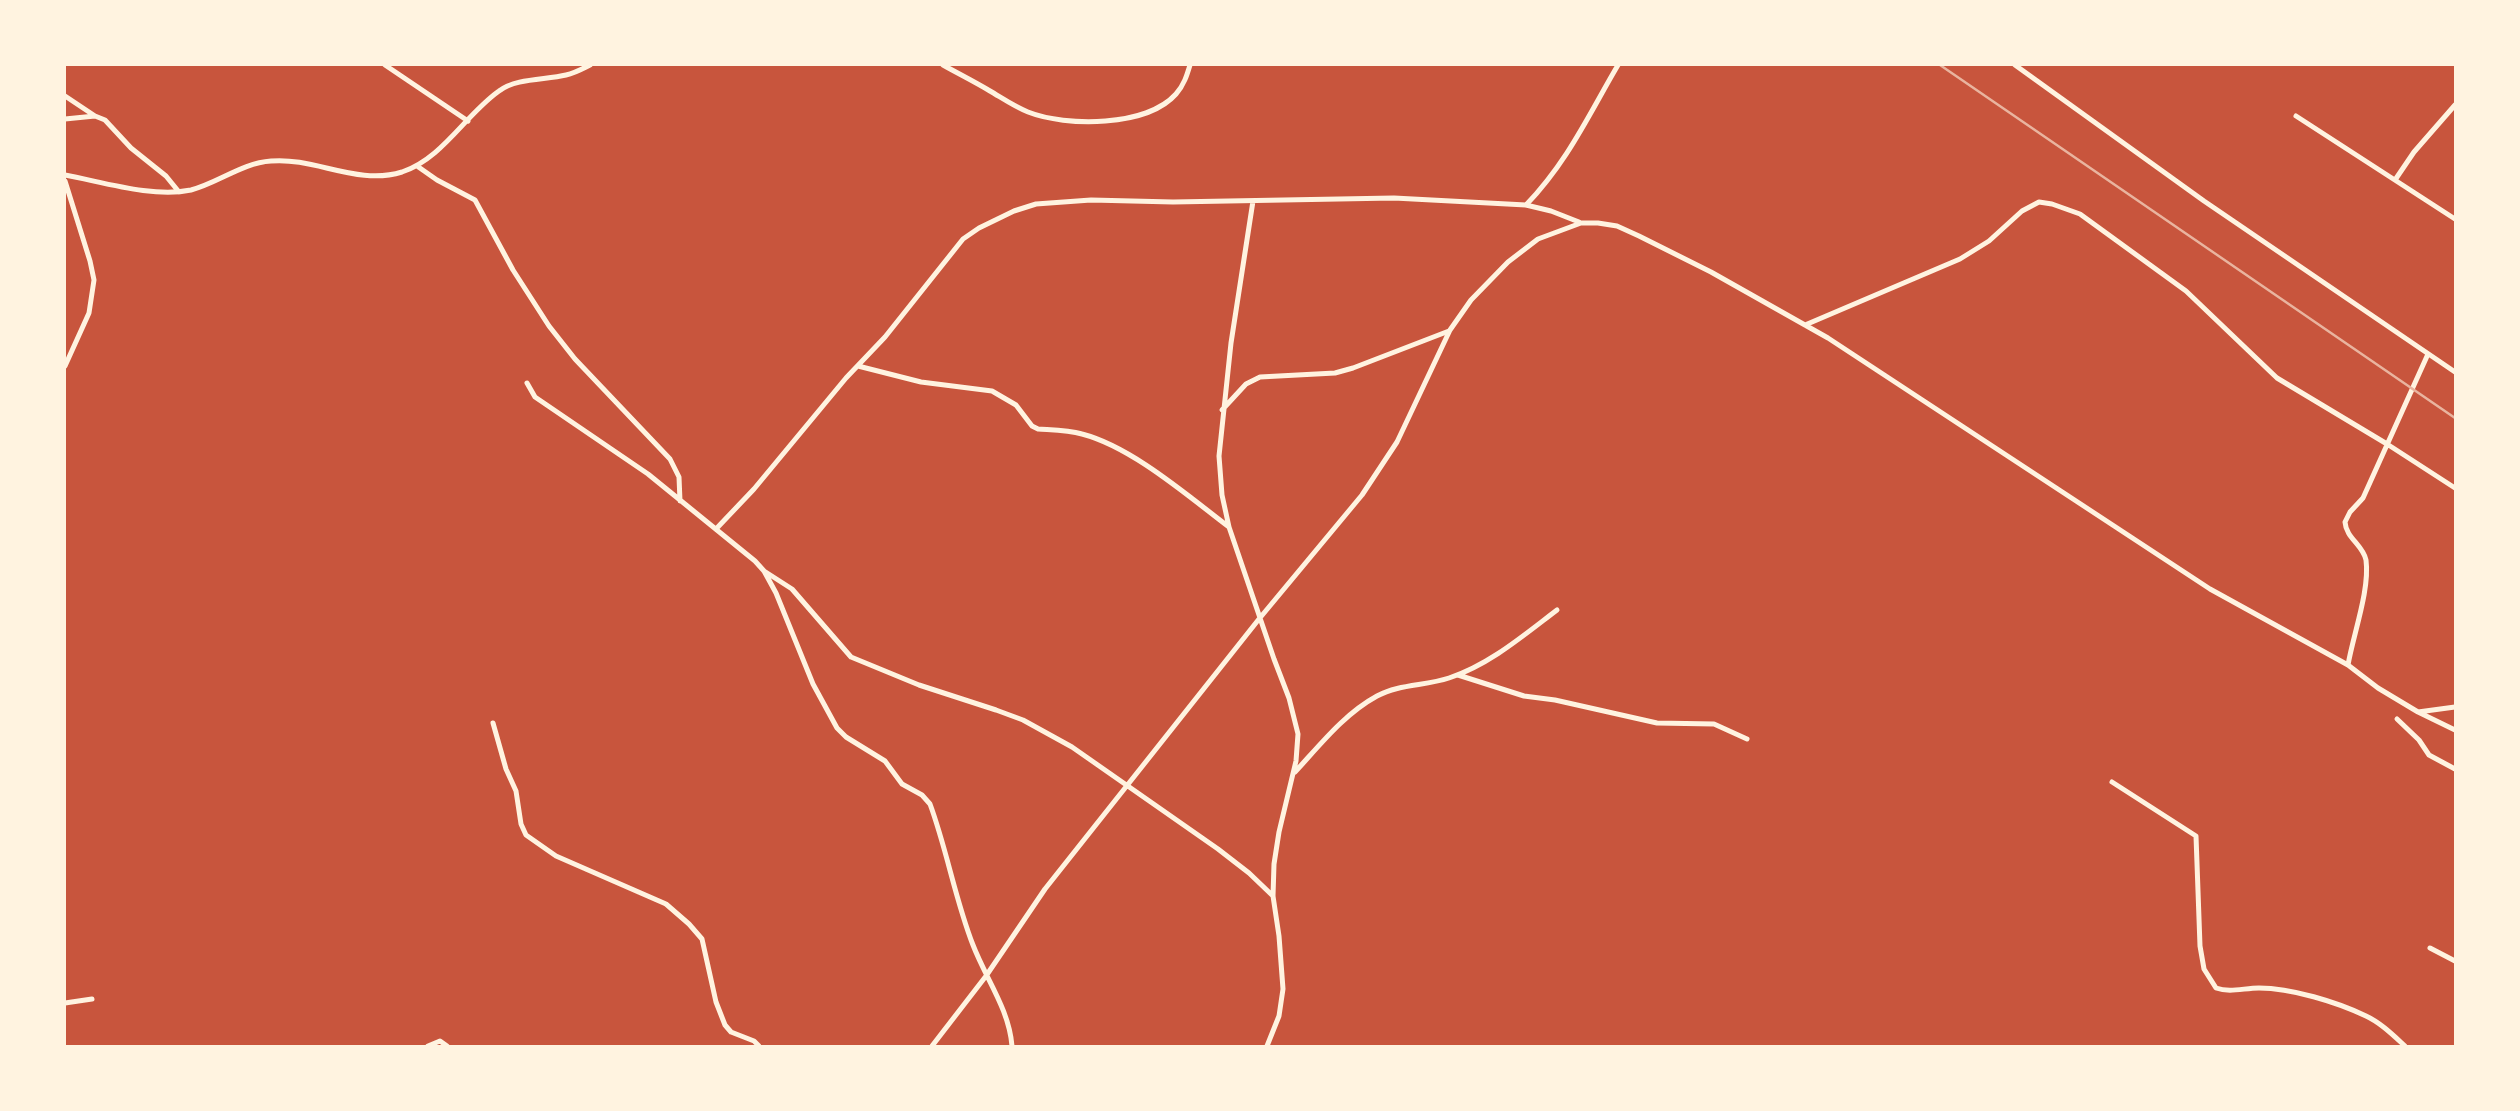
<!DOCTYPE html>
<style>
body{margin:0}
#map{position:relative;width:2520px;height:1111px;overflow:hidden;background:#c8553d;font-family:"Open Sans",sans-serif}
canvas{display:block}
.frame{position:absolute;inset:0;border:66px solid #fff3e0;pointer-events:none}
</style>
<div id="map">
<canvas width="2520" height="1111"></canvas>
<div class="frame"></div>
</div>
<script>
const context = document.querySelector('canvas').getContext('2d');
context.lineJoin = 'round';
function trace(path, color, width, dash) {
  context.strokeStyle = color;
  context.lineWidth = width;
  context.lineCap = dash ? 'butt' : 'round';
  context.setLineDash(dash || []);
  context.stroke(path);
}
trace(new Path2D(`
 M385 65 468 121
 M943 65C959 74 975 82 990 91 1002 98 1015 107 1028 112 1066 127 1147 127 1176 94 1184 85 1187 75 1190 65
 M2015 65 2204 201 2455 372
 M65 96 95 116
 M2296 116 2455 219
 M65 119 95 116 105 120 131 148 166 176 179 192
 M417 166 437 180 475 200 513 270 549 326 575 359 670 459 679 477 680 501
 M65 175C103 182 153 198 191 190 218 183 242 163 271 161 315 157 357 186 402 172 443 158 465 115 499 91 516 78 545 80 566 75 575 73 582 69 590 65
 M2395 180 2414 152 2455 105
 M65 181 90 261 94 280 89 313 65 366
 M1253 201 1231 343 1219 456 1222 495 1229 527 1274 659 1289 698 1298 734 1296 761 1279 832 1274 864 1273 896 1279 936 1283 989 1279 1016 1267 1046
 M1526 205C1568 161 1588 116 1618 65
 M1805 325 1960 259 1989 241 2022 211 2039 202 2052 204 2080 214 2186 291 2277 378 2387 444 2455 488
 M858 366 921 382 992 391 1016 405 1032 426 1038 429C1053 430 1068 430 1082 434 1132 447 1188 496 1229 527
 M527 383 535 397 648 474 755 561 764 571 776 593 813 684 837 728 846 737 885 761 902 784 922 795 930 804C947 850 955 899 973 945 986 979 1009 1009 1012 1046
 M1222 410 1246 384 1260 377 1335 373 1353 368 1449 331
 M716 529 754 489 846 378 885 337 963 239 979 228 1014 211 1036 204 1091 200 1173 202 1394 198 1526 205 1551 211 1579 222
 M764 571 792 589 851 657 919 685 996 710 1023 720 1072 747 1218 849 1249 873 1273 896
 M2348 665C2353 635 2370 590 2366 560 2363 545 2346 538 2345 522L2350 512 2363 498 2428 354
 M1458 675 1524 696 1555 700 1657 723 1714 724 1747 739
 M2418 712 2455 707
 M2397 719 2419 740 2429 755 2455 769
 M493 723 506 769 516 791 521 824 526 835 556 856 666 904 689 924 702 939 716 1002 725 1025 731 1032 754 1041 759 1046
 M1295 772C1320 745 1344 714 1377 696 1399 684 1425 686 1449 678 1489 665 1524 635 1557 610
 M2112 782 2196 836 2200 946 2204 969 2216 988C2230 993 2244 988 2259 988 2291 988 2337 1002 2366 1016 2381 1023 2393 1035 2405 1046
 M2430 948 2455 961
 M65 1003 92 999
 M428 1046 440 1041 447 1046
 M932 1046 986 976 1045 889 1259 619 1362 495 1397 442 1450 330 1471 300 1508 262 1538 239 1581 223H1598L1617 226 1639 236 1711 272 1828 338 2210 589 2348 665 2378 688 2418 712 2455 730`), '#fff3e0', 5);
trace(new Path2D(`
 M1940 65 2455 418`), '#e9b49f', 2.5);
</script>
